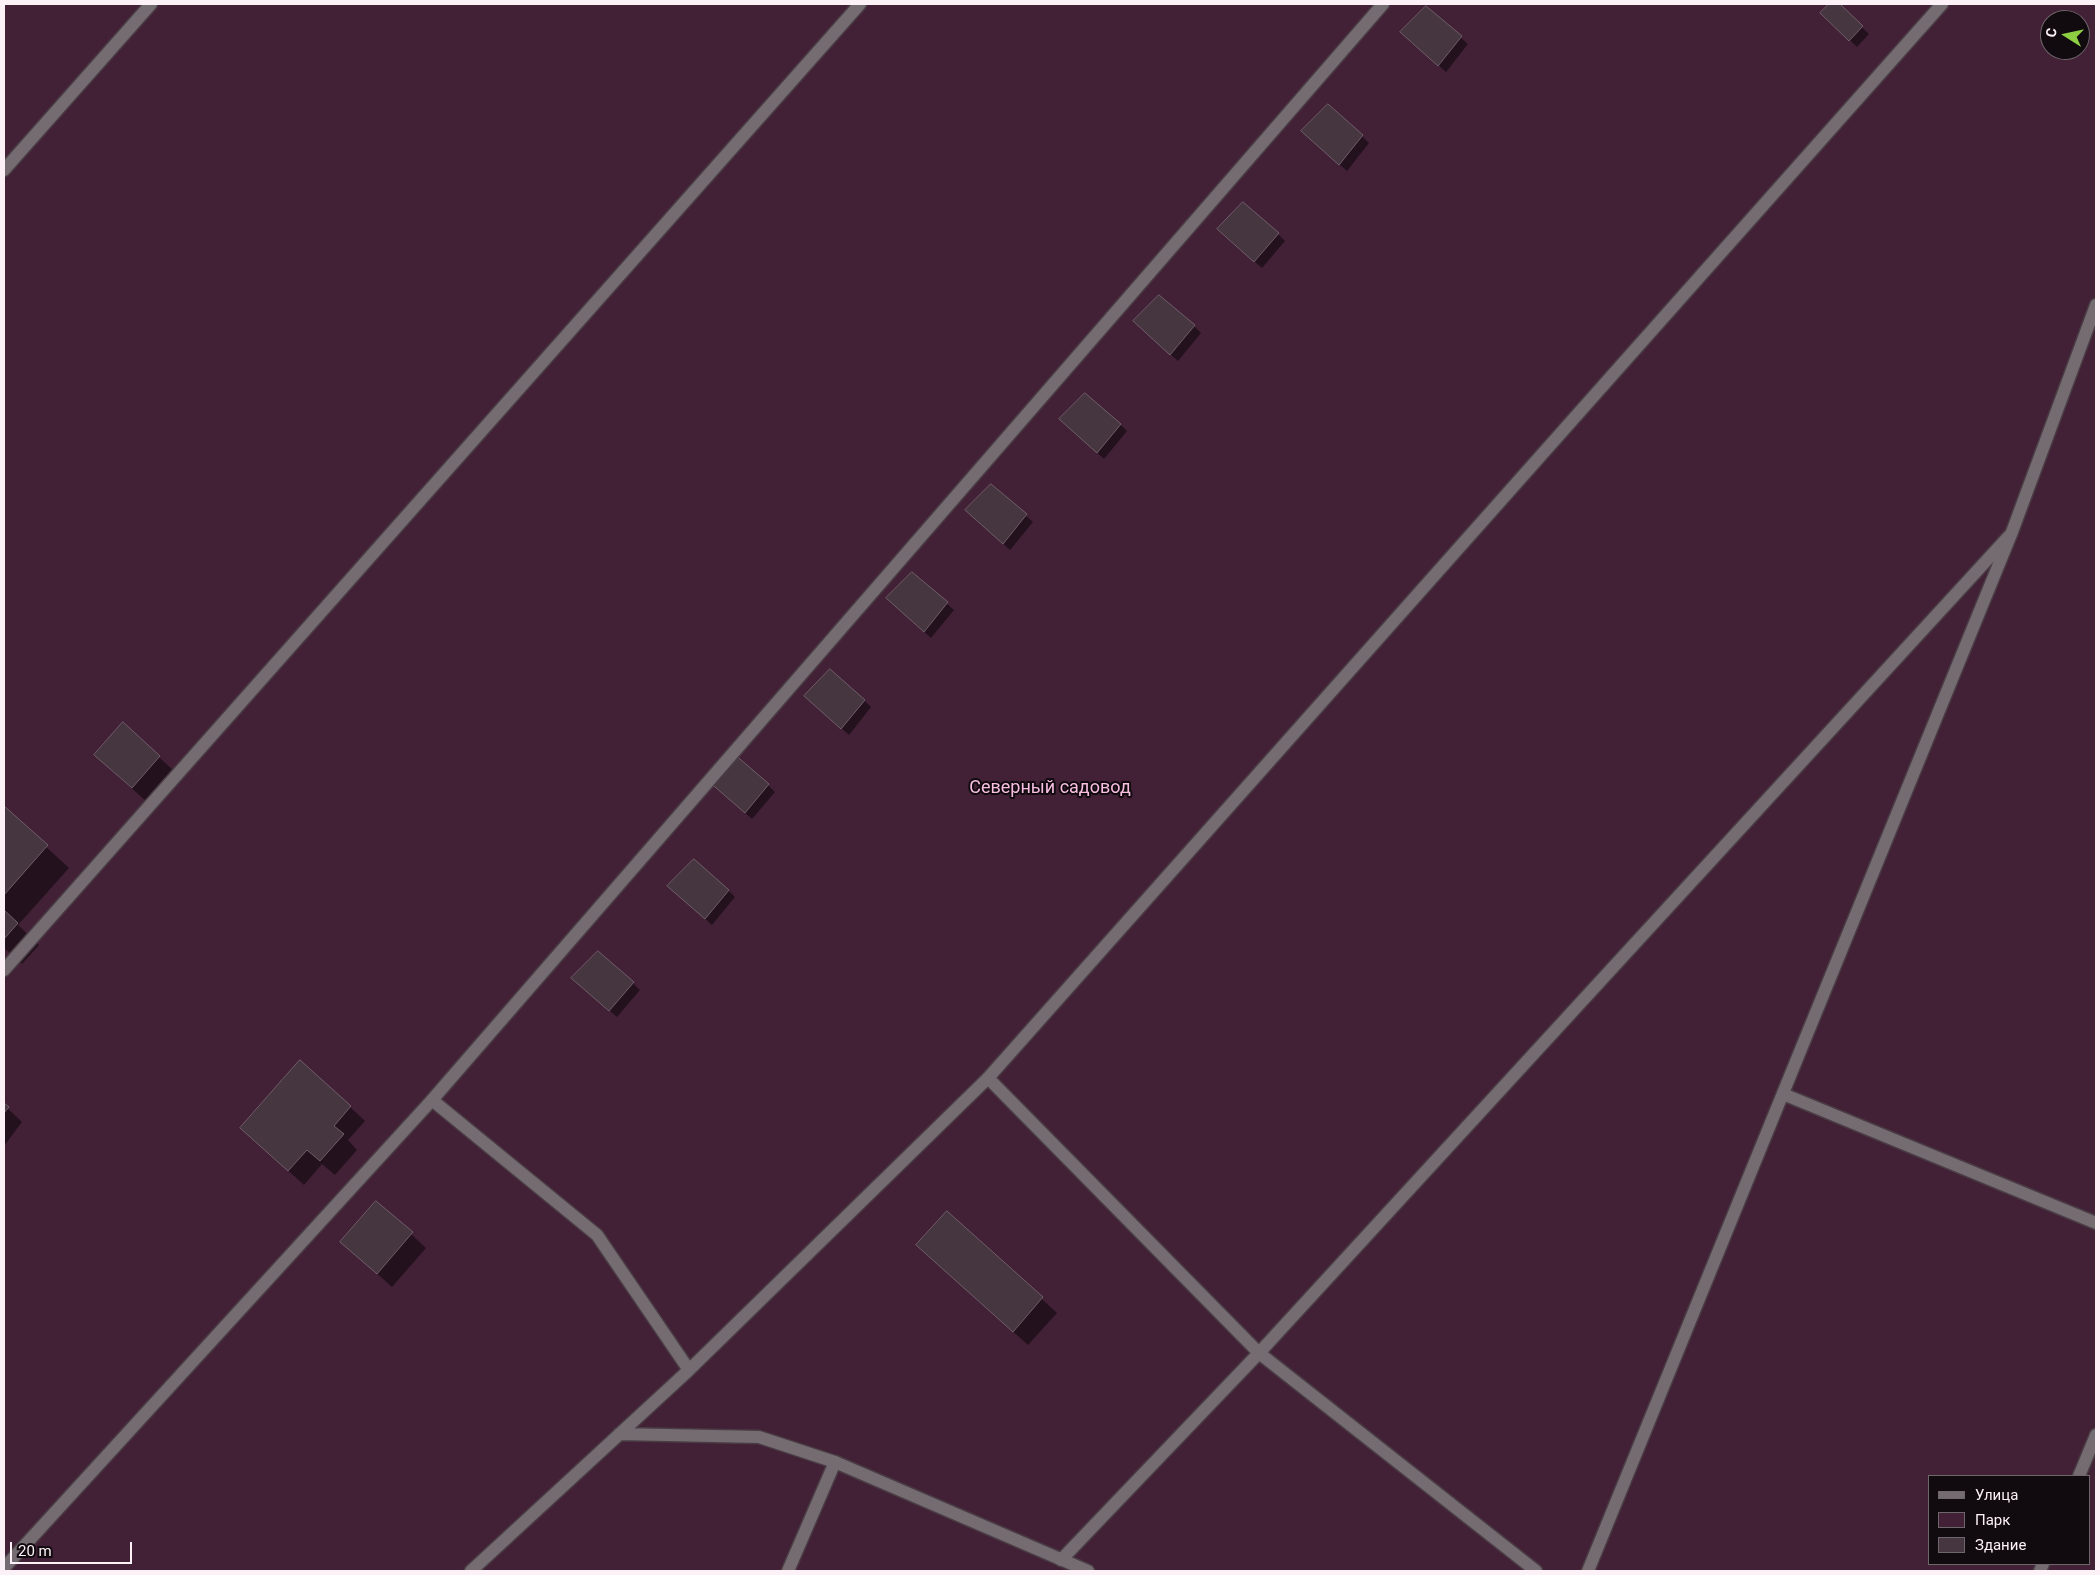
<!DOCTYPE html>
<meta charset="utf-8">
<style>
body{margin:0}
#map{position:relative;width:2100px;height:1575px;overflow:hidden;background:#2d1e27;font-family:Roboto,sans-serif}
canvas{display:block}
.frame{position:absolute;inset:0;border:5px solid #fcf1f7;pointer-events:none}
.legend{position:absolute;left:1928px;top:1475px;width:162px;height:90px;box-sizing:border-box;background:#110a0e;border:1px solid #6f666b;margin:0;padding:6px 9px;list-style:none;font-size:15px;color:#fcf1f7}
.legend li{display:flex;align-items:center;gap:10px;height:25px}
.legend b{width:25px;border:1px solid #6f666b}
.north{position:absolute;left:2040px;top:10px;width:50px;height:50px;box-sizing:border-box;background:#110a0e;border:1px solid #6f666b;border-radius:50%;rotate:280deg;font-size:14px;font-weight:700;line-height:20px;text-align:center;color:#fcf1f7}
.north::after{content:'';display:block;margin:auto;width:18px;height:22px;background:#8ece43;clip-path:polygon(50% 0,100% 100%,50% 72%,0 100%)}
.scale{position:absolute;left:10px;top:1542px;width:122px;height:22px;box-sizing:border-box;border:2px solid #fcf1f7;border-top:0;padding-left:6px;font-size:15px;line-height:18px;white-space:nowrap;color:#fcf1f7;-webkit-text-stroke:4px #110a0e;paint-order:stroke}
</style>
<div id="map">
<canvas width="2100" height="1575"></canvas>
<div class="frame"></div>
<ul class="legend">
<li><b style="height:6px;background:#746c71"></b>Улица</li>
<li><b style="height:14px;background:#422137"></b>Парк</li>
<li><b style="height:14px;background:#463640"></b>Здание</li>
</ul>
<div class="north">С</div>
<div class="scale">20 m</div>
</div>
<script>
const context = document.querySelector('canvas').getContext('2d');
context.lineJoin = 'round';
function paint(path, color) {
  context.fillStyle = color;
  context.fill(path, 'evenodd');
}
function trace(path, color, width, dash) {
  context.strokeStyle = color;
  context.lineWidth = width;
  context.lineCap = dash ? 'butt' : 'round';
  context.setLineDash(dash || []);
  context.stroke(path);
}
function drawText(font, color, halo, rows, align = 'center') {
  context.font = font + ' Roboto,sans-serif';
  context.lineWidth = 4;
  context.setLineDash([]);
  context.textBaseline = 'middle';
  context.strokeStyle = halo;
  context.fillStyle = color;
  for (const [text, x, y, turn = 0] of rows) {
    context.save();
    context.translate(x, y);
    context.rotate((+turn || 0) * Math.PI / 180);
    context.textAlign = isNaN(turn) ? turn : align;
    if (halo) context.strokeText(text, 0, 0);
    context.fillText(text, 0, 0);
    context.restore();
  }
}
paint(new Path2D(`
 M4 4H2096V1571H4ZM2050 20H2080V50H2050ZM1929 1476H2089V1564H1929Z`), '#422137');
paint(new Path2D(`
 M1831 4H1838L1869 34 1857 47 1822 13Z
 M1426 7 1468 44 1446 72 1409 39Z
 M1362 136 1369 143 1347 171 1310 138Z
 M1278 234 1285 241 1262 268 1225 236Z
 M1194 326 1201 333 1178 361 1141 328Z
 M1120 424 1127 431 1104 459 1068 426Z
 M991 485 1033 522 1010 550 974 517Z
 M912 574 954 610 931 638 895 605Z
 M865 701 871 707 849 735 813 703Z
 M123 724 174 771 147 802 110 769Z
 M768 785 775 792 752 819 716 787Z
 M4 808 69 868 18 925 39 945 22 964 4 948Z
 M728 890 735 897 712 925 676 893Z
 M633 983 640 990 617 1017 580 985Z
 M4 1105 22 1122 4 1146Z
 M350 1107 365 1121 348 1140 357 1150 335 1175 322 1164 304 1185 241 1128Z
 M376 1202 426 1248 392 1287 342 1242Z
 M947 1212 1057 1313 1028 1345 932 1259Z`), '#0007');
const building = new Path2D(`
 M1829 4H1840L1863 26 1849 41 1820 13Z
 M1426 6 1462 36 1438 66 1400 32Z
 M1328 104 1363 135 1339 165 1301 131Z
 M1243 202 1279 233 1254 262 1217 229Z
 M1159 295 1195 325 1170 355 1133 321Z
 M1085 393 1121 424 1097 453 1059 419Z
 M991 484 1027 514 1003 544 965 510Z
 M912 572 948 602 924 632 886 598Z
 M830 669 865 700 841 729 804 696Z
 M123 722 160 756 132 788 94 755Z
 M733 753 769 784 745 813 707 780Z
 M4 806 48 845 4 895Z
 M694 859 729 890 705 919 667 886Z
 M4 910 18 923 4 939Z
 M598 951 634 982 609 1011 571 978Z
 M300 1060 351 1106 334 1126 344 1134 320 1161 307 1150 288 1171 240 1128Z
 M4 1103 9 1107 4 1113Z
 M376 1201 413 1232 377 1274 340 1242Z
 M947 1211 1043 1297 1013 1332 916 1245Z`);
paint(building, '#463640');
trace(building, '#6f5e69', 1);
const lane = new Path2D(`
 M4 970 860 4
 M988 1078 1259 1353 1536 1571
 M2079 1476 2096 1435
 M1061 1560 1259 1353 2009 536
 M4 1568 432 1100 1383 4
 M788 1571 835 1462
 M2040 1571 2043 1564`);
const street = new Path2D(`
 M4 170 151 4
 M1783 1094 2096 1223
 M432 1100 597 1235 689 1370
 M619 1434 759 1437 835 1462 1088 1571
 M471 1571 689 1370 988 1078 1942 4
 M1588 1571 2012 532 2096 305`);
trace(lane, '#4a3c44', 15);
trace(street, '#4a3c44', 15);
trace(lane, '#746c71', 12);
trace(street, '#746c71', 12);
drawText('18px', '#f7bee2', '#110a0e', [
 ["Северный садовод",1050,788]
]);
</script>
